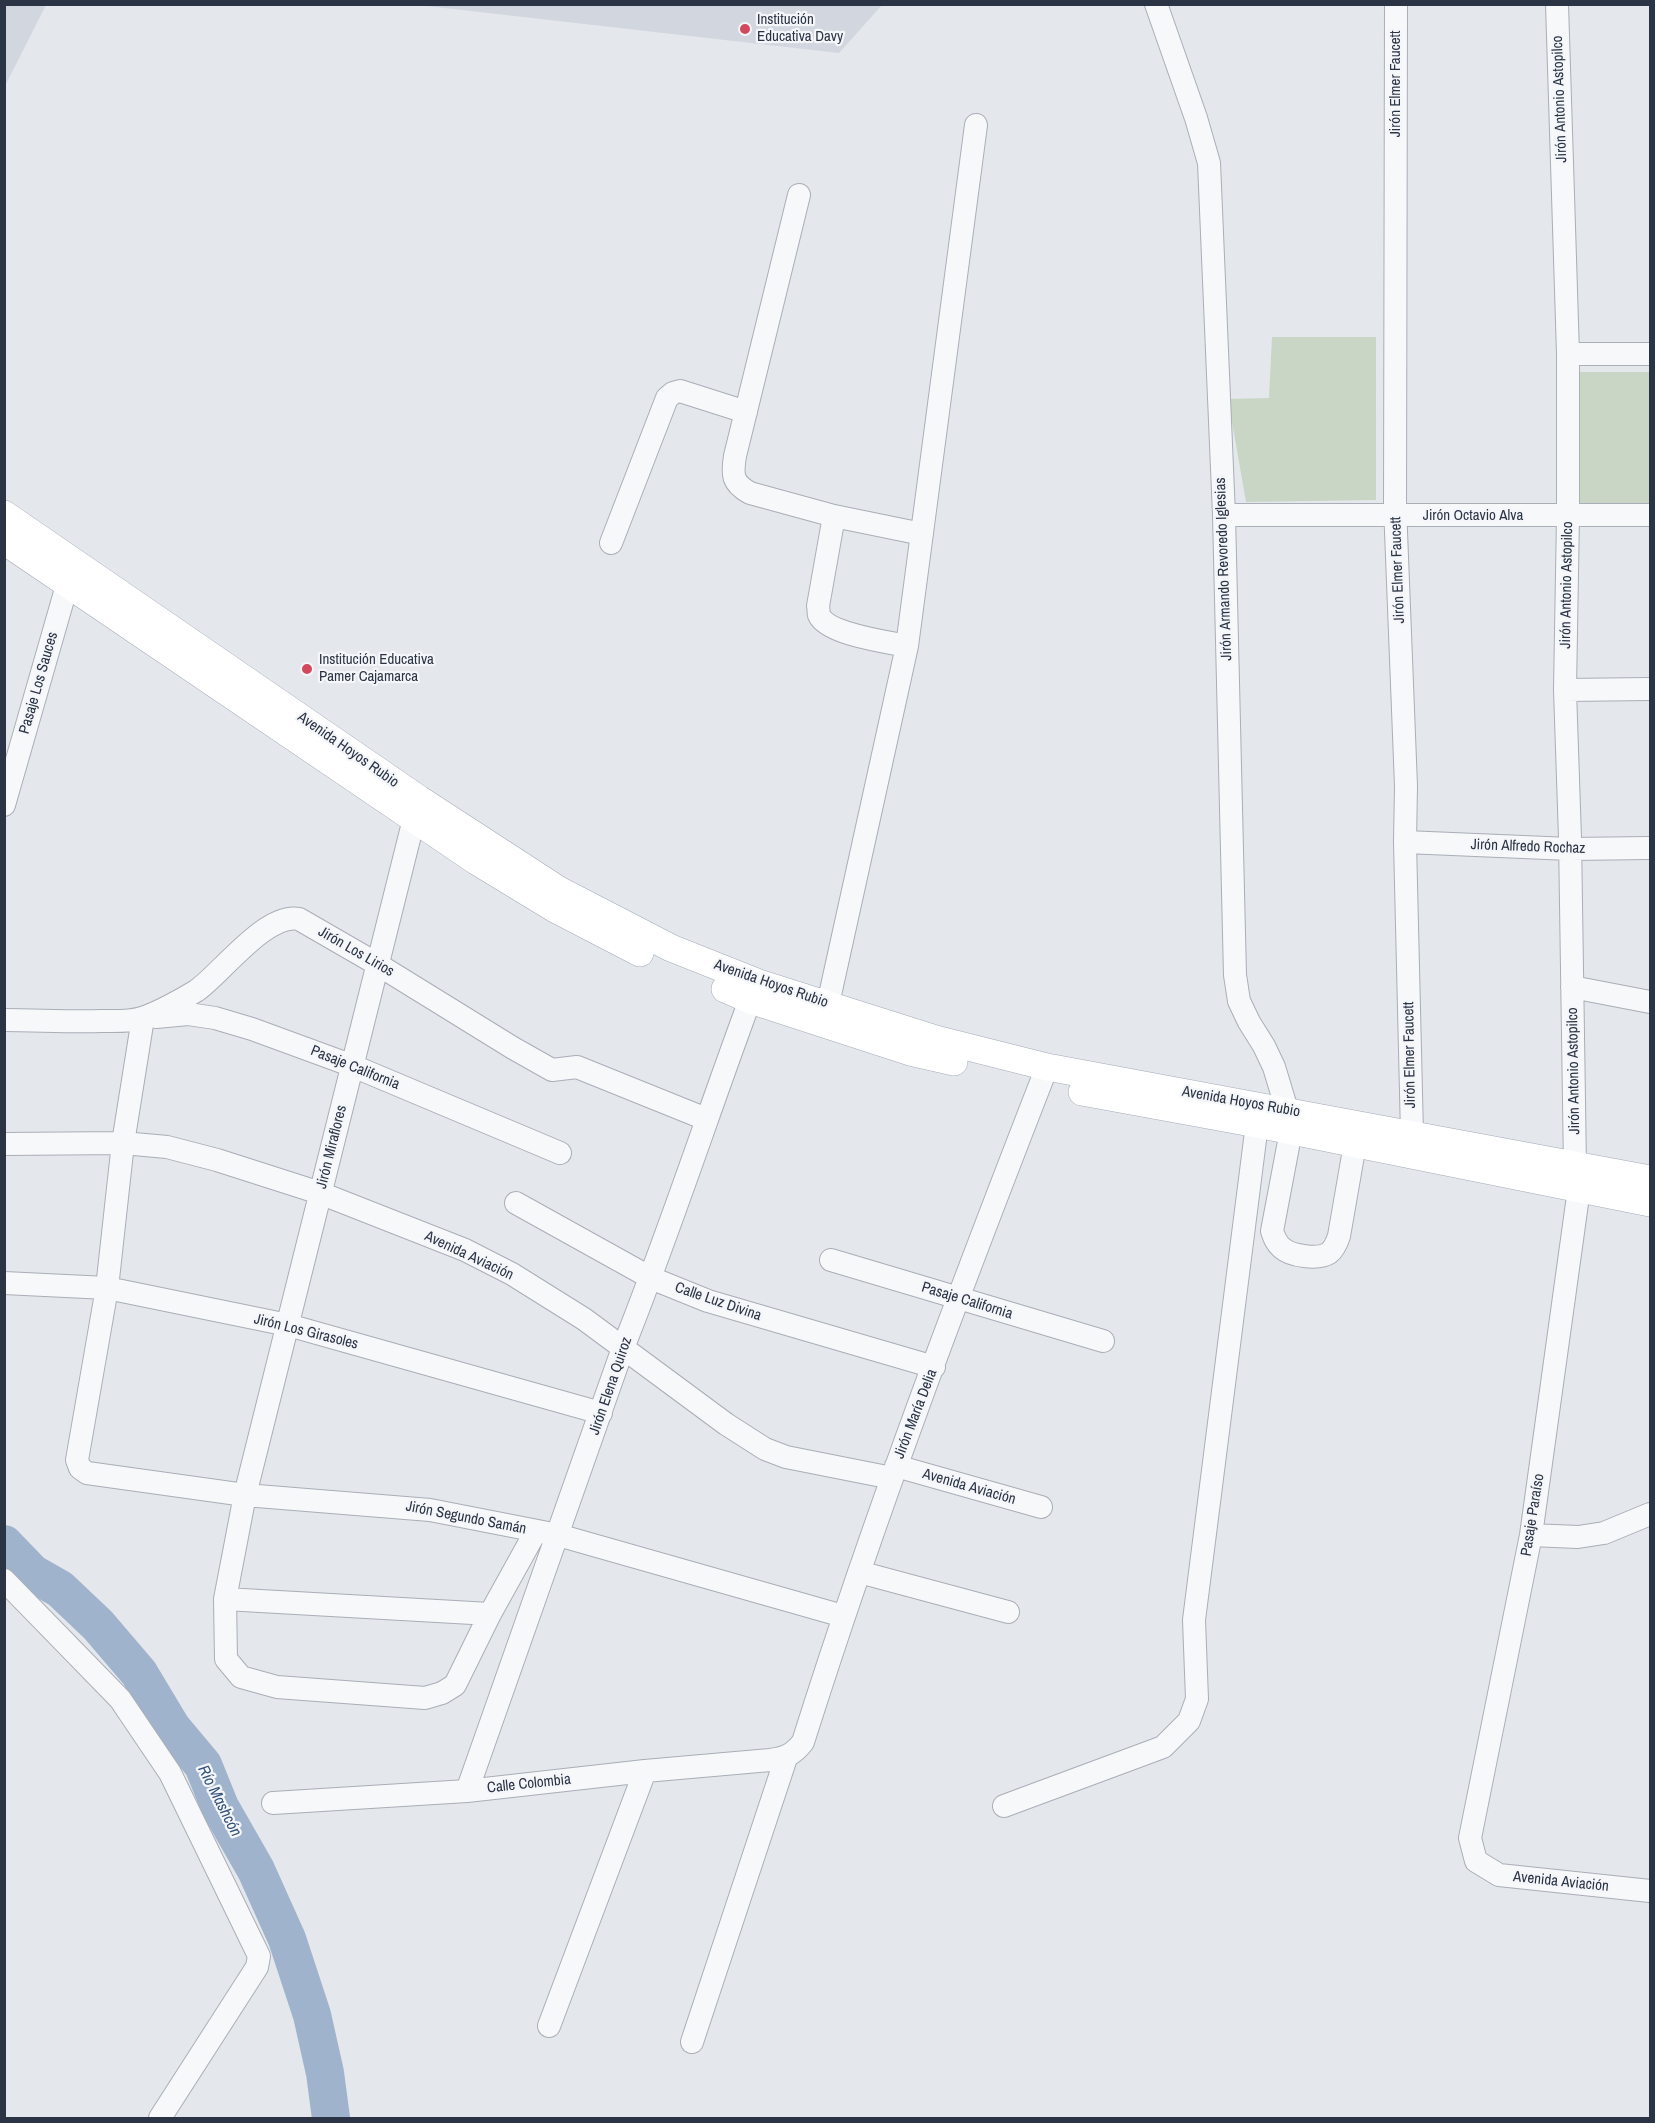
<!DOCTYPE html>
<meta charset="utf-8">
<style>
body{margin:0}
#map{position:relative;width:1655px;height:2123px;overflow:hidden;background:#e4e7ec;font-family:"Archivo Narrow",sans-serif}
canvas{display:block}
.frame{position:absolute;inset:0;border:6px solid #2b3445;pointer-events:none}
</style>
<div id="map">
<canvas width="1655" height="2123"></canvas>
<div class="frame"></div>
</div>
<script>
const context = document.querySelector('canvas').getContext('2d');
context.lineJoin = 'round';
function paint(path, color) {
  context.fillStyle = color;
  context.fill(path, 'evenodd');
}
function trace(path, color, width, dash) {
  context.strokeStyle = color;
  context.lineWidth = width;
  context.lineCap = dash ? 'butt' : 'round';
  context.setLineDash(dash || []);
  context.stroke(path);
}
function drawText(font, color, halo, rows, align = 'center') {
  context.font = font + ' "Archivo Narrow",sans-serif';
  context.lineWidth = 4.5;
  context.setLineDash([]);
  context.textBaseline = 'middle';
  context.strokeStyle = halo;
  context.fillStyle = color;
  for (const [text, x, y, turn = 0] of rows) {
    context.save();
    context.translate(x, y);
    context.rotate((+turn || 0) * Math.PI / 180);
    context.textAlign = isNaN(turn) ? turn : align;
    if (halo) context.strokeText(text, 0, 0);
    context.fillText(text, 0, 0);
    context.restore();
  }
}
paint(new Path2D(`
 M5 4 46 5 5 86 4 5Z
 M418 5 882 4V5L839 53Z`), '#d2d6de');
paint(new Path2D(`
 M1272 337H1376V500L1246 502 1228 399 1269 398Z
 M1576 372H1650V504L1576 505Z`), '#c9d6c5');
trace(new Path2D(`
 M4 1544 32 1573 60 1589 98 1625 139 1673 172 1728 203 1765 220 1807 256 1870 287 1939 312 2015 325 2073 331 2118`), '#9fb4cc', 38);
const minor = new Path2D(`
 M1156 4 1196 118 1209 163 1224 515 1235 975 1239 1001 1249 1022 1264 1046 1274 1067 1287 1110 1291 1131 1272 1231C1274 1237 1276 1243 1282 1248 1291 1256 1318 1260 1329 1253 1334 1249 1337 1242 1339 1236L1355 1144
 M1396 4 1395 506 1406 786 1405 842 1412 1134
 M1557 4 1568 354V516L1565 690 1570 838 1575 1166 1579 1189 1531 1535 1470 1838 1476 1861 1499 1875 1650 1891
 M799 195 735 456C732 475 732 483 750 493L834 516 922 534
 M1568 354H1650
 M1224 515H1650
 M834 516 818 606C819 609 818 612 819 615 827 634 887 642 907 646
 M611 543 667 398 673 393 680 391 746 412
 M1565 690 1650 689
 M418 803 245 1495 225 1599 226 1659 241 1677 277 1687 425 1698 442 1693 455 1685 490 1614 536 1531
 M4 805 72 568
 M1405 842 1570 849 1650 848
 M1572 987 1650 1002
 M828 1004 907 646 976 125
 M156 1017 188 1014 215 1018 252 1029 353 1066 560 1153
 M143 1018 123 1143 107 1288 77 1460 80 1468 87 1473 245 1495 430 1510 558 1535 843 1616
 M4 1020C37 1020 69 1022 101 1021 115 1021 129 1022 142 1018 156 1014 183 999 196 991 220 975 266 912 299 919L377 964 513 1048 552 1070 577 1067 706 1119
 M4 1144 123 1143 167 1147 217 1160 320 1193 465 1250 512 1274 584 1319 726 1424 765 1449 786 1457 892 1478
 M516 1203 651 1278 708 1301 934 1367
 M831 1260 1103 1341
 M4 1283 107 1288 288 1325 601 1413
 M896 1466 1041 1507
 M1531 1535 1578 1537 1604 1533 1650 1514
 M859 1572 1008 1612
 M4 1580 120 1699 170 1773 259 1956 257 1967 160 2118
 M225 1599 490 1614
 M467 1791 623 1348C669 1233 707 1116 750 1000L759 985
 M273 1803 467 1791 645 1771 770 1760C785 1758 793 1755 803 1742 875 1514 960 1290 1047 1067
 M1004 1806 1163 1747 1189 1721 1197 1699 1194 1620 1257 1124
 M549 2026 645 1771
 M692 2042 786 1758`);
const major = new Path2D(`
 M4 514 419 799 559 890 671 948 759 983 936 1039 1047 1067 1650 1179
 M4 541 476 861 555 909 640 953
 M725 989 750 1000 910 1052 954 1062
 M1082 1092 1257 1124 1650 1203`);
trace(minor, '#a9aeb7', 24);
trace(major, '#a3abb8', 28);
trace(minor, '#f7f8fa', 22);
trace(major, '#fff', 27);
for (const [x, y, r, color] of [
 [745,29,6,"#d1495b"],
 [307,669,6,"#d1495b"]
]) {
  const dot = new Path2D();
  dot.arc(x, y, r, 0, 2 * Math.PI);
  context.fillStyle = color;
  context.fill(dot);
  trace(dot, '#f4f6f9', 2);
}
drawText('15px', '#2b3445', '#f4f6f9', [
 ["Institución",757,20],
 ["Educativa Davy",757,37],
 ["Institución Educativa",319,660],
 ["Pamer Cajamarca",319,677]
], 'left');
drawText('15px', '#2b3445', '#f4f6f9', [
 ["Jirón Elmer Faucett",1396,84,-90],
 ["Jirón Antonio Astopilco",1560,99,-92],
 ["Jirón Octavio Alva",1473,516],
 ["Jirón Armando Revoredo Iglesias",1224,569,-92],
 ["Jirón Elmer Faucett",1398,570,-92],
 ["Jirón Antonio Astopilco",1567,585,-89],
 ["Pasaje Los Sauces",39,683,-74],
 ["Avenida Hoyos Rubio",348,750,35],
 ["Jirón Alfredo Rochaz",1528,847,2],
 ["Jirón Los Lirios",356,952,30],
 ["Avenida Hoyos Rubio",771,984,19],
 ["Jirón Elmer Faucett",1410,1055,-91],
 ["Pasaje California",355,1068,22],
 ["Jirón Antonio Astopilco",1574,1071,-91],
 ["Avenida Hoyos Rubio",1241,1102,10],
 ["Jirón Miraflores",332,1147,-76],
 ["Avenida Aviación",469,1256,25],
 ["Pasaje California",967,1301,17],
 ["Calle Luz Divina",718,1302,19],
 ["Jirón Los Girasoles",306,1332,14],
 ["Jirón Elena Quiroz",611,1386,-71],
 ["Jirón María Delia",916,1414,-69],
 ["Avenida Aviación",969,1487,16],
 ["Pasaje Paraíso",1533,1515,-81],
 ["Jirón Segundo Samán",466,1518,11],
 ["Calle Colombia",529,1784,-6],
 ["Avenida Aviación",1561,1882,6]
]);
drawText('italic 16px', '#34527a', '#f4f6f9', [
 ["Río Mashcón",219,1801,63]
]);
</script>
